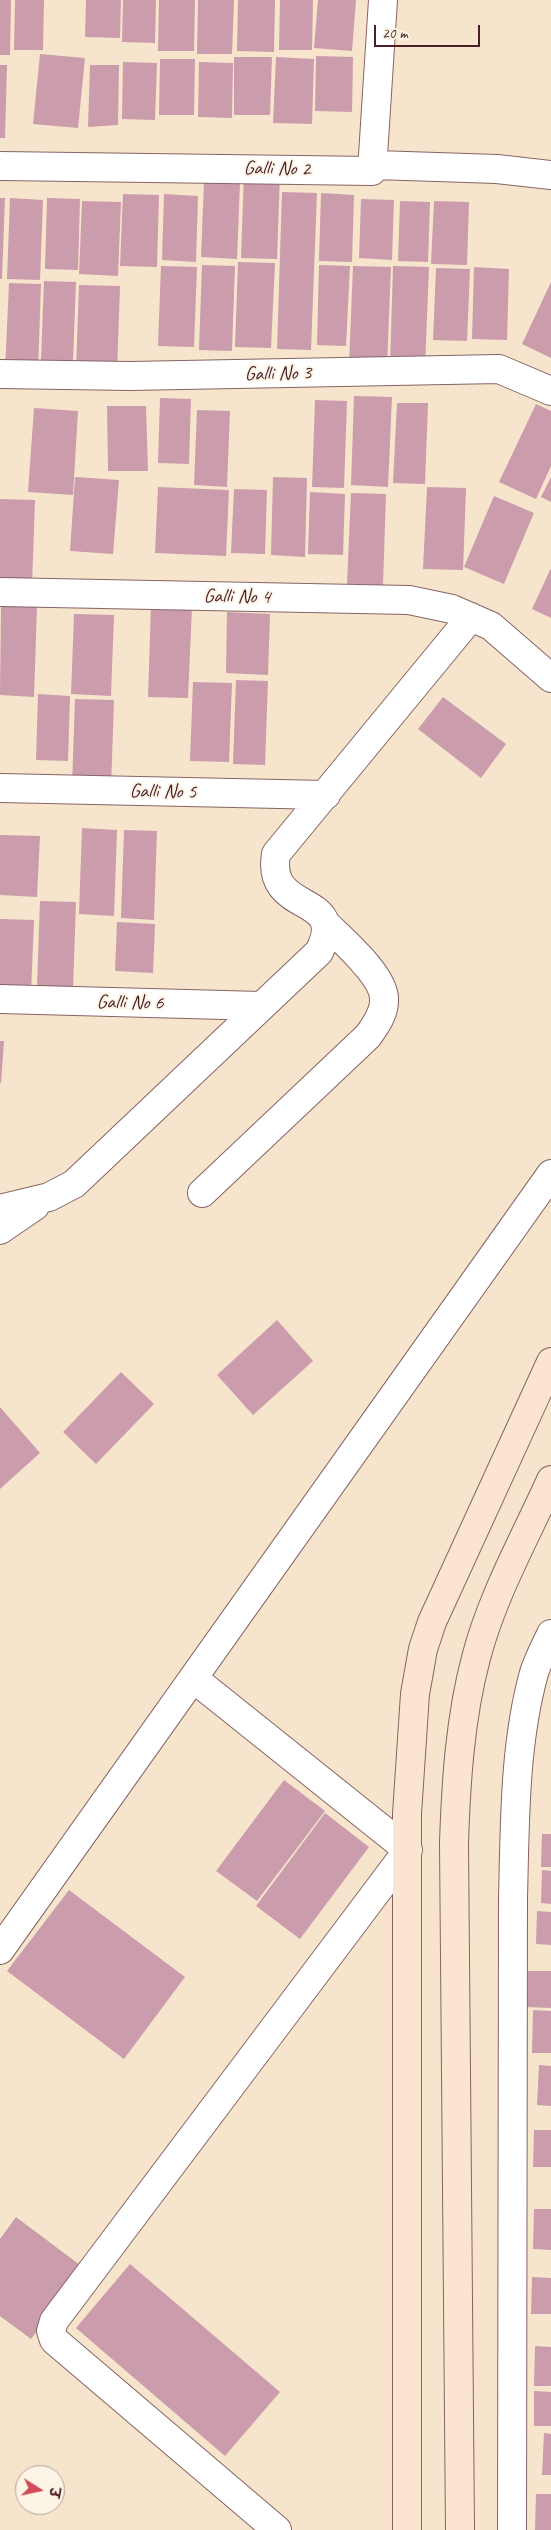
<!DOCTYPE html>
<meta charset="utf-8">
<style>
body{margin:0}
#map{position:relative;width:551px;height:2530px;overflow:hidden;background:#f6e5cc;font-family:Caveat,"Playpen Sans Deva",sans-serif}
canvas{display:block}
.north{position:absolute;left:15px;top:2465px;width:50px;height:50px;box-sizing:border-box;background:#fcf5e5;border:1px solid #b59f9b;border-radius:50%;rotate:100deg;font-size:14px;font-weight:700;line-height:20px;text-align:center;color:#4a1f2b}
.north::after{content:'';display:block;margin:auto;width:18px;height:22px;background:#d1495b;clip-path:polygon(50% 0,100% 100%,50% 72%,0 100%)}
.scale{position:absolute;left:374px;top:25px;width:106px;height:22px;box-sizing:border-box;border:2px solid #4a1f2b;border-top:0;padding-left:6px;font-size:15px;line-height:18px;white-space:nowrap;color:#4a1f2b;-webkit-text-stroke:4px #fcf5e5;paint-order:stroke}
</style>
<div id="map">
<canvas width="551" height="2530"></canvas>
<div class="north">उ</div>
<div class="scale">20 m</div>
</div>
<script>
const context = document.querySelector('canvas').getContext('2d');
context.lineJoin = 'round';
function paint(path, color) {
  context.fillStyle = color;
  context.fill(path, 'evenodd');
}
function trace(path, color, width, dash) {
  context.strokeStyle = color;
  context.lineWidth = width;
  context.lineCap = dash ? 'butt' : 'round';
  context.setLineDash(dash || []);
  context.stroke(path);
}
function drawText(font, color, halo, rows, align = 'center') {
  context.font = font + ' Caveat,sans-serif';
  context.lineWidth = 4;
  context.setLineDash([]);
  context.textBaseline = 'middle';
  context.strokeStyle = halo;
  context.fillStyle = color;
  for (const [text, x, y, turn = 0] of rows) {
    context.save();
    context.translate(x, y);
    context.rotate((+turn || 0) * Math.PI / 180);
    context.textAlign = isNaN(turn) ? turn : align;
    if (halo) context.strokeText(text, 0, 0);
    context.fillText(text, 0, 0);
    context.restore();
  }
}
paint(new Path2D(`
 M0 0H11L10 55H0Z
 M15 0H44L43 50H14Z
 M86 0H121L120 38 85 37Z
 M123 0H156L155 43 122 42Z
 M159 0H195L194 51H158Z
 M198 0H234L232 54H197Z
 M238 0H275L274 52 237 51Z
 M280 0H313L312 50H279Z
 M318 0H356L352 51 314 48Z
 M40 54 85 58 78 128 33 124Z
 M316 56 353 57 352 112 315 111Z
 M234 57H272L270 115H234Z
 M276 57 314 59 312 124 273 123Z
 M160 59H195L194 115H159Z
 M123 62 157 63 155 120 122 119Z
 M199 62 233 63 232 118 198 117Z
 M0 65H7L5 138H0Z
 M90 65H119L118 125 88 127Z
 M244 172 280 174 277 259 241 258Z
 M204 182 240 183 237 259 201 257Z
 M282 192 317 193 311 350 277 349Z
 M321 193 354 195 352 262 319 261Z
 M123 194 159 195 157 267 120 266Z
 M164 194 198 196 196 262 162 260Z
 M0 198H5L2 279H0Z
 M10 198 43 200 40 280 7 279Z
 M47 198 80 199 78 270 45 269Z
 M361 199 394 200 392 260 359 258Z
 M82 201 121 202 118 276 79 274Z
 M400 201 430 202 428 262 398 261Z
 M434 201 469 202 467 265 431 264Z
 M238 262 275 263 271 348 235 347Z
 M202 265 235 266 232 351 199 350Z
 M319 265 350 266 346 346 317 345Z
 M161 266 197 267 194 347 158 346Z
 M353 266 391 267 387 366 349 365Z
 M393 266 429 267 425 367 390 366Z
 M474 267 509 269 507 340 472 339Z
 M436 268 470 269 467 341 433 340Z
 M44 281 76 282 73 362 41 361Z
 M551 282V358L522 344Z
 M9 283 41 284 38 372 5 371Z
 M79 285 120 286 117 372 76 370Z
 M354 396 392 397 388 487 351 485Z
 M160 398 191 399 189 464 158 463Z
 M315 400 347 401 344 488 312 487Z
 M397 403H428L425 484 393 483Z
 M536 404 551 411V466L536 499 499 482Z
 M107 406H146L148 471H108Z
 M34 408 78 411 73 495 28 492Z
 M197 410 230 411 227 487 194 485Z
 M75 477 119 480 113 554 70 551Z
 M273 477 307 478 305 557 271 555Z
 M551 477V502L541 497Z
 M158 487 229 490 226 556 155 553Z
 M427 487 466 488 463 570 423 569Z
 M234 489 267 490 265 554 231 553Z
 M310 492 345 494 343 555 308 554Z
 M351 493 386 494 383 585 347 584Z
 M494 496 534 513 504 584 464 567Z
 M0 499 35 500 32 586 0 585Z
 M551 568V618L532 609Z
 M1 606 37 607 34 697 0 695Z
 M151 606 192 607 188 698 148 697Z
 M227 612 270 614 268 675 226 673Z
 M74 614 114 615 111 696 71 694Z
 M236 680 268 681 265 765 233 764Z
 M193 682 232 683 229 762 190 761Z
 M38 694 70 696 68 761 36 760Z
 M443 697 506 744 481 778 418 729Z
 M75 699 114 700 111 788 72 786Z
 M82 828 117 830 114 916 79 914Z
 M124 830 157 831 154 920 121 918Z
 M0 835 40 836 37 897 0 895Z
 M40 901 76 902 73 989 37 987Z
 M0 919 34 920 31 992 0 991Z
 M117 922 155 924 153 973 115 971Z
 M0 1041H4L1 1083H0Z
 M277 1320 313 1361 253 1415 217 1375Z
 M121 1372 154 1404 96 1464 63 1432Z
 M0 1407 40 1453 0 1489Z
 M284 1780 325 1811 257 1901 216 1871Z
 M325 1813 369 1847 300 1939 256 1906Z
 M542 1834H551V1867H541Z
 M542 1870 551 1871V1904L541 1903Z
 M69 1890 185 1977 124 2059 7 1971Z
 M537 1911 551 1912V1945L536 1944Z
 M528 1971H551V2008L527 2007Z
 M533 2010 551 2011V2053H532Z
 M539 2065 551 2066V2106L537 2105Z
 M534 2130H551V2167H533Z
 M534 2209H551V2250L533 2249Z
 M16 2217 84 2268 31 2339 0 2316V2239Z
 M130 2264 280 2392 225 2456 76 2328Z
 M532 2277 551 2278V2314H531Z
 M535 2346 551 2347V2386H534Z
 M534 2391 551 2392V2426H534Z
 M544 2433 551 2434V2475H542Z
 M536 2494H551V2530H535Z`), '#cb9cac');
const street = new Path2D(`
 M0 166 372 171 376 165 497 169 551 175
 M372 171 383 0
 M0 374 130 376 499 369 551 391
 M0 592 409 600 452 609 491 626 551 678
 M0 788 326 795
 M0 999 261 1006
 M202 1193 368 1036C375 1026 384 1014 384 1001 386 977 342 940 325 923
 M0 1209 49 1197 74 1184 319 952C350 891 265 917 276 854L471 617
 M0 1230 35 1206
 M193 1678 408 1850 54 2321 51 2331 54 2340 277 2530
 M0 1950 551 1174
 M512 2530 513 1898C515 1823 514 1745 534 1673 538 1660 545 1647 551 1634`);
const secondary = new Path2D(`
 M407 2530V1814L415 1694 423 1649 432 1622 551 1362
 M460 2530 454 1843C456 1782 460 1718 476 1658 492 1596 525 1538 551 1480`);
trace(street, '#866463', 30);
trace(secondary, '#866463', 30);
trace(street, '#fff', 28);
trace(secondary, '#fce5d0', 28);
drawText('20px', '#4a1f2b', '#fcf5e5', [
 ["Galli No 2",277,169,1],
 ["Galli No 3",278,374,-1],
 ["Galli No 4",237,597,1],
 ["Galli No 5",163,792,1],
 ["Galli No 6",130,1003,1]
]);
</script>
